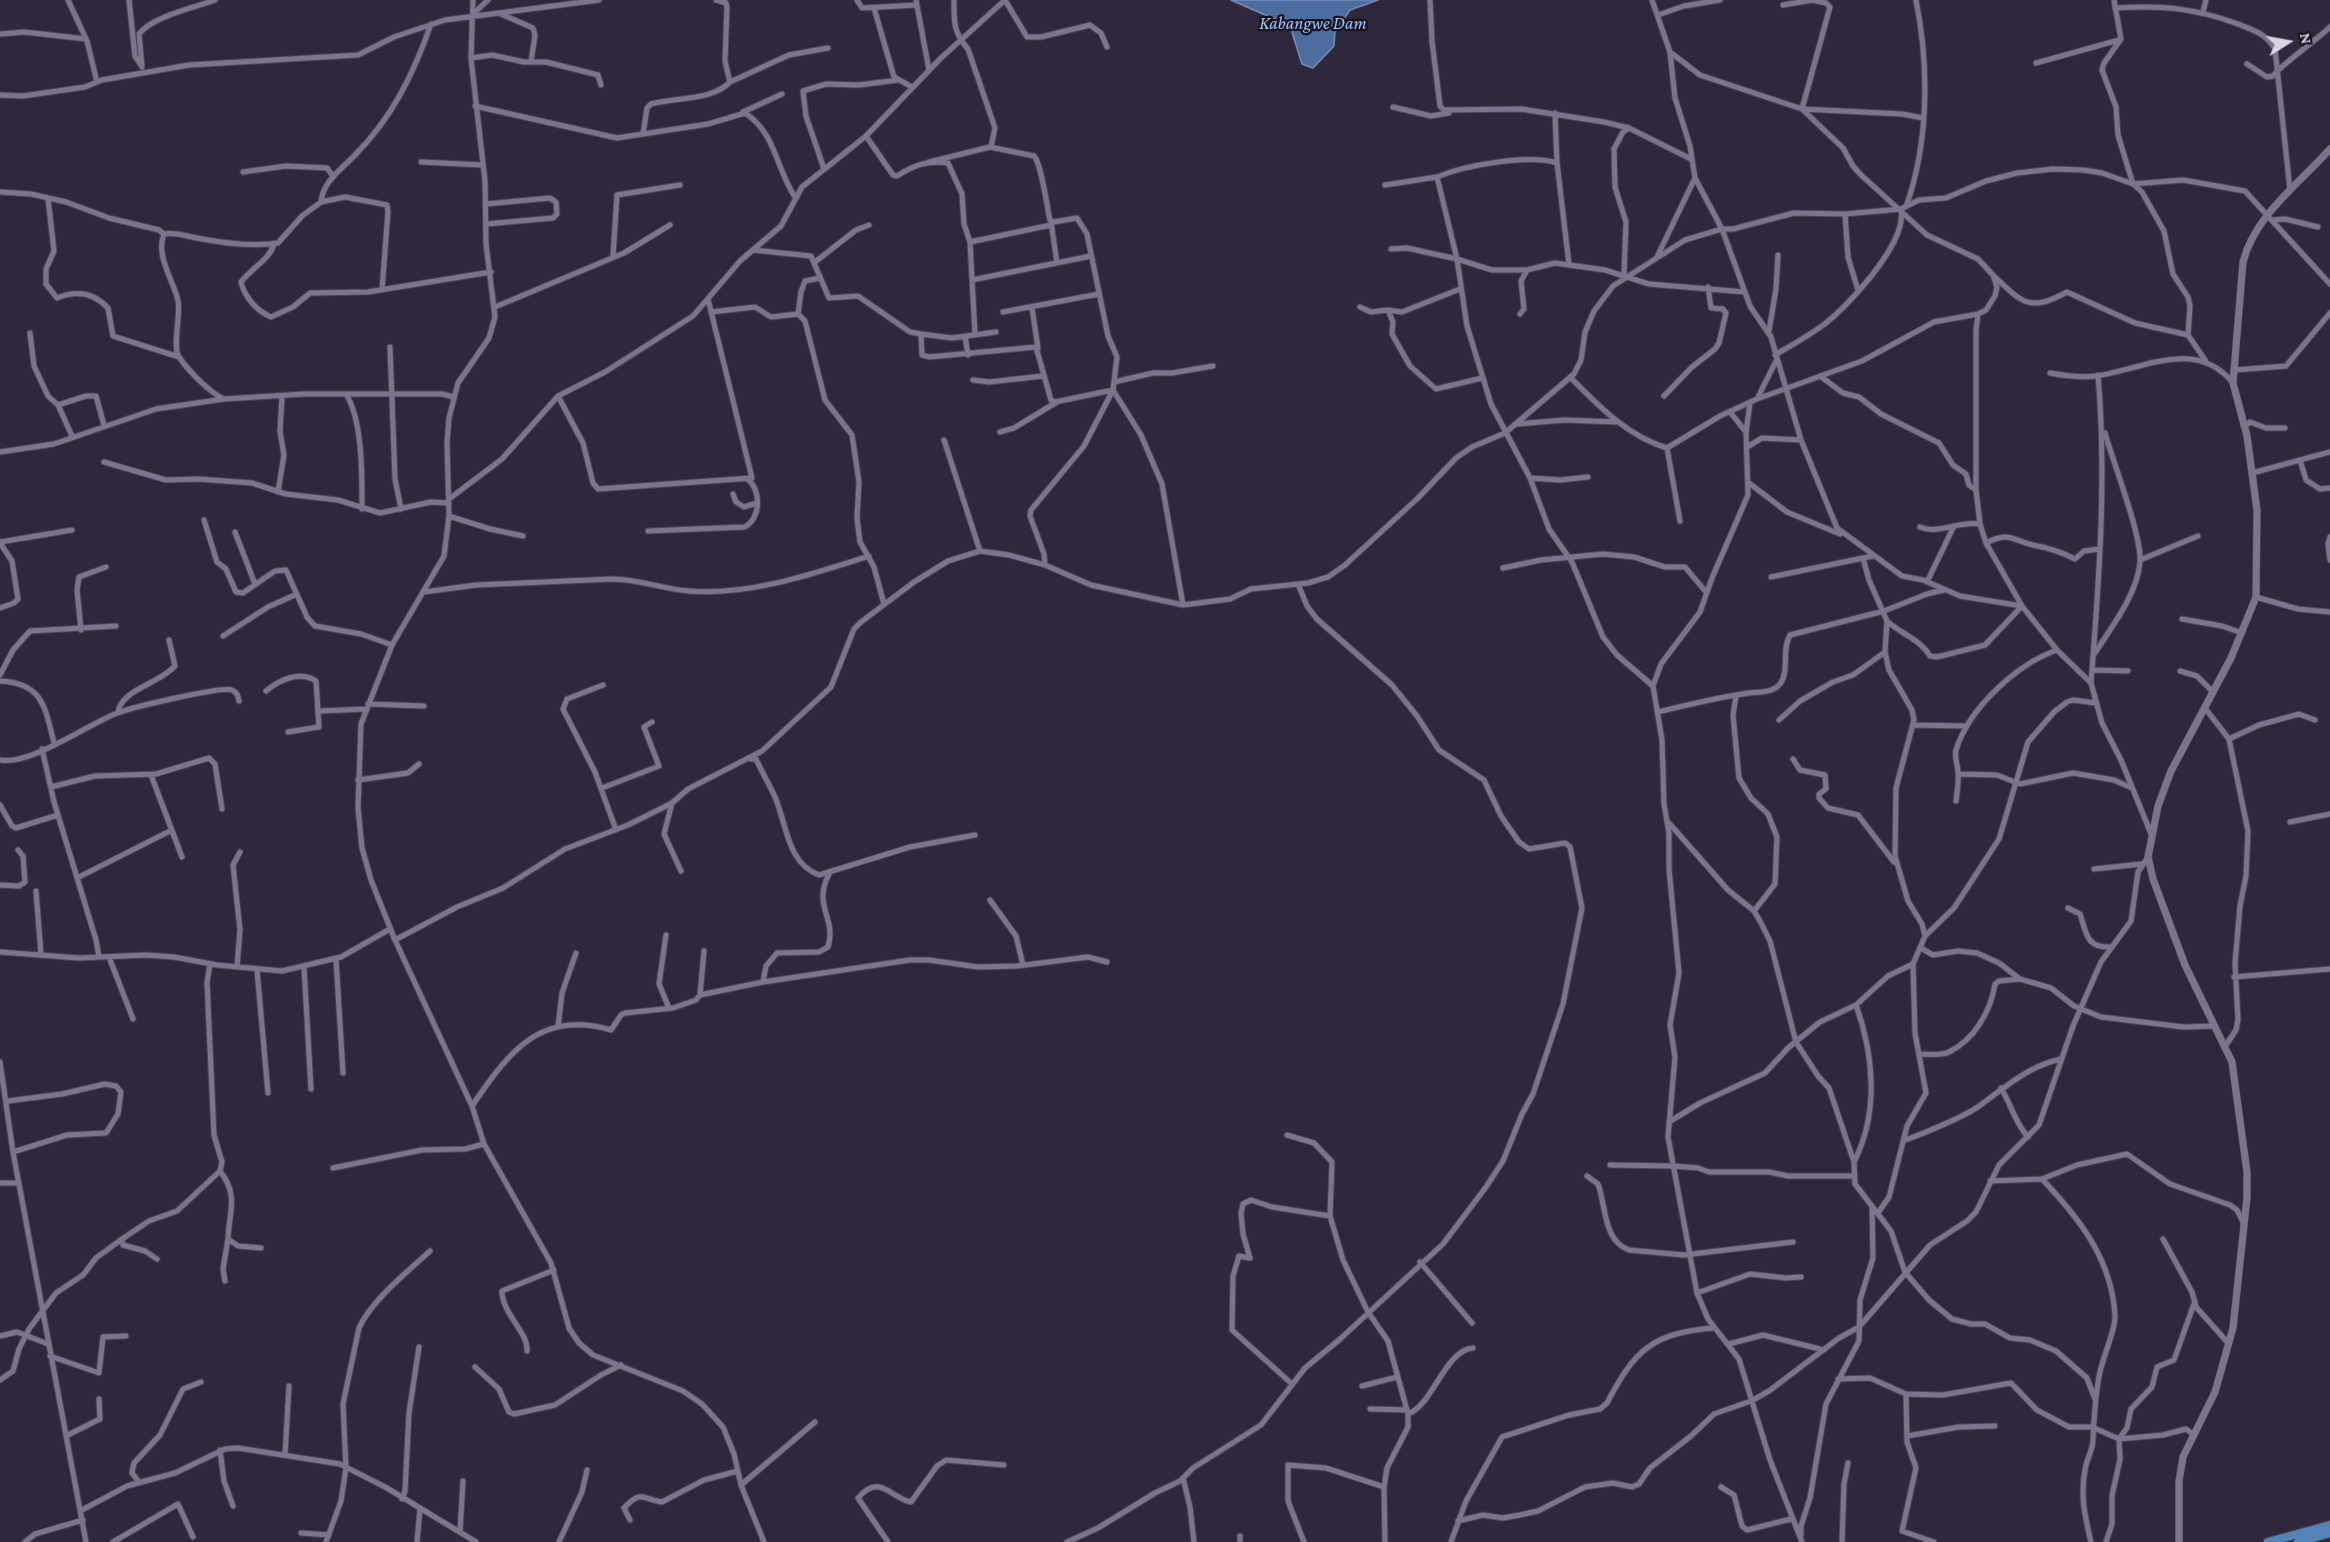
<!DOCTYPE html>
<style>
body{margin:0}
#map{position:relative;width:2330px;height:1542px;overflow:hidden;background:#2f283d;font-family:"Crimson Pro",serif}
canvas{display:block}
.north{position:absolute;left:2258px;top:12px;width:60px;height:60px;-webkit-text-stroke:4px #16131c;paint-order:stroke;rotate:79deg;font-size:16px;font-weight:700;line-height:24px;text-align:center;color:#d7d3e1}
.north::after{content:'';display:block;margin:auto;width:21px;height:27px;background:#d7d3e1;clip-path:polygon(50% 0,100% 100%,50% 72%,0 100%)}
</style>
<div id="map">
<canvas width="2330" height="1542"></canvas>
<div class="north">N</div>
</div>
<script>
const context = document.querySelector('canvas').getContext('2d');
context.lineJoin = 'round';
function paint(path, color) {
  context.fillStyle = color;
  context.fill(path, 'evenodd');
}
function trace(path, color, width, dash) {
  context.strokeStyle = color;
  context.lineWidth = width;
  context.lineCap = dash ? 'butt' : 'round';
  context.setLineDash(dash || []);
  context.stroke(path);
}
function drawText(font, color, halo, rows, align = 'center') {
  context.font = font + ' "Crimson Pro",serif';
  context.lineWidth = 4.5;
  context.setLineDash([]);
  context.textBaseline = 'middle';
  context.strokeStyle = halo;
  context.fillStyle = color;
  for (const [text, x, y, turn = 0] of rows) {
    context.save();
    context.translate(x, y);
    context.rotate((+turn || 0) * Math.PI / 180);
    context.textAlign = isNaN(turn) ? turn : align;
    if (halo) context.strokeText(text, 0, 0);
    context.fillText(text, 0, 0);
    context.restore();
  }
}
const water = new Path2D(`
 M1231 0H1378L1350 10 1335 32 1334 46 1313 68 1302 64 1290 26Z`);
paint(water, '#4d6da1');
trace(water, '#768cb4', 1.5);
const minor = new Path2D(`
 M68 0 87 41 97 82
 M129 0 135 56 141 65
 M473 0 471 58 485 181 486 244 495 317 489 338 458 383 449 418 447 443 449 516 444 556 392 645 361 724 358 808 362 848 371 880 395 940 472 1106 484 1144 551 1263 569 1328 579 1343 593 1355 683 1391 702 1404 723 1427 734 1454 741 1485 764 1542
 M857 0 862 8 917 5
 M916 0 929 70
 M954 0C954 22 953 32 968 49L995 128 991 147
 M1005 0 1027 37H1041L1090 25 1101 33 1107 47
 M1430 0 1432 41 1440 106 1444 110 1521 109 1604 122 1629 128 1691 159
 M1652 0 1670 52 1675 98 1690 146 1695 178 1722 229 1750 306 1771 337 1801 440 1837 528 1902 576 1923 580 1960 596 2022 606
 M2114 0 2121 39 2104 63 2102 70 2116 107 2118 135 2133 184 2142 192 2164 231 2173 274 2188 297 2190 306 2188 335 2205 360
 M1783 5 1812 0 1826 3 1830 7 1802 109 1902 114 1923 118
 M874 8 894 77 912 87
 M2115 8C2162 5 2194 8 2238 24 2253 30 2267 34 2275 49L2290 190
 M2203 12 2206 0
 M501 14 533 28 535 35 531 62
 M472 15 488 0
 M1658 15 1684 6 1720 0
 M1 34 24 32 86 39
 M1670 52 1700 75 1802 109 1843 148 1853 166 1860 174 1927 235 1978 259 1993 275 1997 287 1995 296 1986 310 1978 314 1976 331V490L1980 524 1986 543 2022 606 2057 650 2091 683 2102 723 2121 760 2152 836
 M471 58 492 55 524 62H546L598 75 601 85
 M2036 63 2119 40
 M2247 64 2267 77 2273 76C2278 67 2318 39 2330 27
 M142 67 139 34C153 16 194 8 215 0
 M730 82 789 55 828 48
 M0 95 23 96 85 87 102 80 189 65 358 55 394 37 445 20 599 0
 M475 106 617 138 708 124 745 113C776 133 776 169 795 197
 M1393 107 1431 116 1449 113
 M743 112 782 94
 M1555 113 1557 163 1569 264
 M643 134 647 108 651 104C675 97 712 101 730 82L725 61 727 7 726 3 716 0
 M866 136 893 175 897 176C914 165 928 160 948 163L962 194 964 224 970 242 975 334
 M421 162 483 165
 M929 162 990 147 1034 156C1041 162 1047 207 1050 220L1054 222 1077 218 1087 234 1108 336 1117 357 1113 390 1084 446 1031 510 1030 516 1044 554 1045 565
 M824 169 806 116 803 91 826 84 859 85 898 80
 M243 172 286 166 327 168 333 176
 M1385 185 1437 177
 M0 192 31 194 66 202 109 218 159 230 164 234C176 232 185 236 197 238 222 243 252 247 278 243L302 216 321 202C323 181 341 170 355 155 392 118 414 73 431 24
 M48 198 54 251 46 269V284L57 298C76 290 93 292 108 308L113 336 179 357
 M321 202 345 197 387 205 388 212 382 290
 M486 204 550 198 556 202 557 214 553 218 486 224
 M1907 204C1929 140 1929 65 1916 0
 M1845 214 1848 257 1858 290
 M2273 220 2285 219 2318 227
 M1051 222 1057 263
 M164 234C155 256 174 281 178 301 181 315 172 347 179 357 187 369 209 392 222 398
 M970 242 1051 225
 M274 244C270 259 251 269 241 282 245 298 257 311 271 317L293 307 310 293 368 292 491 272
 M1391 249 1407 248 1457 259 1437 177C1466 165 1528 154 1557 163
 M753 250 811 256 829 298 858 296 910 332 921 334 952 338 996 332
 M613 256 617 195 680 185
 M1657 257 1695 178
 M815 262 856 230 869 225
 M1624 275 1626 222 1615 187 1614 149 1623 132 1629 128
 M1994 276C2023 304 2030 312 2067 292L2135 323 2188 335
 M972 280 1091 256
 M1460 289 1402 312 1388 310 1393 322 1392 334 1410 366 1436 389 1482 378
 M1745 292 1649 284 1605 270 1555 263 1527 270H1492L1457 259 1467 326 1491 404 1530 478 1549 529 1572 562 1603 637 1617 655 1653 686 1662 740 1664 804 1669 833V869L1679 973 1670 1025 1675 1057 1668 1137 1697 1293 1708 1319 1739 1359 1770 1460 1802 1542
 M495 307 624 253 670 225
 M1360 307 1371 312 1388 310
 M1032 308 1038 348
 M711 312 755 307 771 317 798 314 805 321 825 400 852 435 859 482 857 518 860 542 874 567 884 604
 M1003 312 1099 294
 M798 314 801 292 805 281 820 278
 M1520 314 1524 309 1521 281 1527 270
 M1769 331 1776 289 1778 255
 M30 333 34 366 48 396 58 405 72 436
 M921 334 922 355 929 357 1036 347 1051 400 1055 402 1113 390 1141 435 1162 484 1183 605
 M965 336 968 355
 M390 347 395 479 401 509
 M1775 355C1790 346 1805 338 1819 328 1845 311 1907 243 1901 211
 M2235 370 2286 366 2330 313
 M2050 373C2066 376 2080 378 2096 376 2144 369 2196 337 2233 383
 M1820 376 1843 393 1859 397 1881 414 1939 443 1953 465 1966 474 1969 485 1976 490
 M1570 377C1599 406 1627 436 1667 448L1720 416 1757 399 1862 361 1934 322 1978 314
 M973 380 989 382 1043 376
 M1114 382 1153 373H1172L1213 366
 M346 394C363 421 362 477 362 509
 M558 396 583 443 593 483 598 489 752 478 708 299
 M1664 396 1692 367 1715 349 1719 343 1726 313 1723 309 1711 308 1708 287
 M1757 399 1777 359
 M58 405 86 396H96L104 425
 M1730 412 1746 432
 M1517 424 1565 420 1617 422
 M2244 427 2250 422 2266 428H2285
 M1000 432 1014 428 1057 402
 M944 440 980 551
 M1747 447 1762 438 1801 440
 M1667 448 1680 521
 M0 452 54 444 156 409 224 399 304 394H442L454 397
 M2300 460 2306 480 2320 489 2330 488
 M104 462 166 480 198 479 252 483 286 494 338 500 380 513 431 502 449 503
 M2252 473 2330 452
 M1530 478 1560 480 1588 477
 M1749 483 1787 512 1840 534
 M278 492 284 455 280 431 282 397
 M733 494 736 502 744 507 757 503
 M449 499 502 459 558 396 605 372 693 316 740 261 781 226 802 187 866 136 941 58 1005 0
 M449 516 490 529 523 536
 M204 520 217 562 226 569 236 592 243 593 275 571 286 570 307 617 315 626 361 634 392 645
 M1920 527C1939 535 1960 520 1980 524
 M648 531 744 527C761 520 762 489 747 479
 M235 532 255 584
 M2330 537 2328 544 2330 560
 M0 542 72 530
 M0 543 12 561 18 599 14 603 0 608
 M1986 543C2010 531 2011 540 2033 545 2049 548 2060 551 2075 559L2084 551 2100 549
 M1863 558 1869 580 1887 621 1885 652 1889 670 1912 710 1914 720 1896 788 1895 856 1908 901 1922 924 1925 936
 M2140 560 2198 536
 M1503 568 1541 560 1603 554 1634 557 1665 567H1685L1706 592
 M1771 577 1873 556
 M1927 582 1954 526
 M424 592 476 585 612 579C639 579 662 589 689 591 749 596 812 574 869 556
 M2256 597 2298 609 2330 612
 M2182 619 2222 626 2242 633
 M1887 621C1901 634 1920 639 1930 656L1937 657 1985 645 2022 606
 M81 630 77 590 79 577 106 567
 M223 636 268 607 297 594
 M2095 653C2112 626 2137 595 2140 562 2142 536 2113 462 2105 433
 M2092 670 2128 671
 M2180 671 2197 676 2213 692
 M0 675 13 650 30 631 116 626
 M0 681C43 683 45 707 54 743
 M2091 683C2099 581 2107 477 2098 375
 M603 685 567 699 563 709 595 772 616 830
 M1653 686 1661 664 1700 612 1712 578 1748 495 1746 432 1750 403
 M266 691C279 680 300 670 316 681L319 727 288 732
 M1736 696 1733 715 1739 778 1751 798 1768 814 1777 837 1775 884 1754 911
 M368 704 424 706
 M2205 708 2229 739 2248 831 2246 876 2240 906 2235 963 2238 1020 2236 1030 2226 1045
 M320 711 366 709
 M118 712C122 689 159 684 175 666L169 640
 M1658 712C1688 705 1718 697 1749 693 1759 692 1773 693 1780 684 1790 671 1781 650 1790 635L1884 611 1927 594 1944 590
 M1779 720 1800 701 1833 682 1853 675 1885 652
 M1914 725 1967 726
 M2229 739 2259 725 2299 714 2315 720
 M42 749 54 802 96 940 99 957
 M751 759H756C762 772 769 784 775 797 787 825 787 863 819 875L910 847 975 835
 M1793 759 1800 770 1825 775 1826 789 1819 794V798L1828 808 1858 815 1894 862
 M0 760C29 766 87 725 115 714 128 708 222 686 232 690 237 692 238 696 239 701
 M1959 774 1997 775 2020 784 2073 773 2114 780 2132 788
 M151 775 182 857
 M358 780 408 773 419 764
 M51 787 95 776 156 774 209 758 215 764 222 809
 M602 788 659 766 644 727 652 722
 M1956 801C1957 792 1959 782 1958 773 1958 765 1954 757 1956 750 1969 708 2017 664 2057 650
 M672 803 664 834 681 871
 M0 805 12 826 16 828 58 815
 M2290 822 2330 814
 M1669 823 1728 890 1754 911 1760 921 1770 941 1796 1042 1818 1076 1829 1088 1854 1162 1855 1184 1891 1231 1905 1272 1929 1300 1952 1319 1971 1324H1985L2010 1338 2030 1340 2056 1351 2087 1378 2095 1399
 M2094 869 2142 864
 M77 878 170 831
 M0 885 19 886 25 882 23 856 18 850
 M36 891 41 954
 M990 900 1016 936 1023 965
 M2068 908 2080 914C2087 935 2086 948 2112 947
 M666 935 659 984 669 1008
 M395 940 457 907 503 888 565 849 628 825 672 803 688 789 762 751 831 687 854 629 861 622 914 582 948 561 980 551 1009 555 1045 565 1091 585 1183 605 1230 599 1251 589 1308 583 1328 577 1345 565 1418 498 1456 458 1472 447 1505 433 1574 374 1581 360 1585 332 1594 311 1613 286 1685 240 1722 229H1733L1794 213 1845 214 1901 209 1919 200 1946 198 1986 181 2017 173 2053 169 2083 170 2102 173 2133 184 2183 180 2245 191 2330 284
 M1921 948 1933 955 1958 951 1977 953 1999 963 2020 979 2051 988 2074 1006 2101 1017 2184 1027 2215 1026
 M0 952 79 958 146 955 174 957 217 965 282 971 341 957 390 929
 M109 957 133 1019
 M336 959 343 1073
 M237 967 240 930 233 865 240 852
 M304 967 311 1089
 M257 970 268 1093
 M2234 977 2330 969
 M763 982 766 966 777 953 819 952 828 947C837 917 812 907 829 874
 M700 995 704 951
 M558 1027 562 993 576 953
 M1920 1054C1929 1054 1941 1056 1949 1052 1974 1040 1991 1011 1995 984L1999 981 2020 979
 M0 1062 13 1152 86 1542
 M2001 1088C2011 1104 2015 1123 2028 1137
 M8 1101 62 1094 105 1084 116 1086 121 1092 118 1114 106 1133 67 1135 13 1152
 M472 1106C508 1053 540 1009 611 1030L621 1015 625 1013 673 1008 696 1000 700 995 763 982 910 960H929L978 967 1017 966 1088 957 1107 962
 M1669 1122 1700 1103 1765 1073 1788 1048 1820 1022 1856 1005 1888 976 1913 964 1925 936 1954 908 1999 839 2028 742 2054 712 2067 702 2073 700 2096 703
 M1287 1135 1314 1143 1332 1162 1330 1216
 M1903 1141C1922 1134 1967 1116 1982 1104 2008 1085 2029 1066 2061 1059
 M1854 1162C1879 1113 1874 1056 1856 1005
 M1610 1165 1673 1166 1698 1168 1709 1172H1769L1788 1176H1853
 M333 1168 422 1150 465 1149 484 1144
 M220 1171C239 1195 229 1212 228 1239L238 1246 261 1248
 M1587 1176 1598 1184C1606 1205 1603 1241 1629 1250L1684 1255 1793 1242
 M2042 1179C2079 1218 2112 1259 2115 1316 2116 1328 2103 1357 2100 1372 2095 1394 2094 1417 2093 1440 2093 1450 2086 1460 2085 1470 2080 1496 2085 1517 2091 1542
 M1990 1181 2042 1179 2077 1165 2127 1154 2170 1184 2230 1205 2237 1210 2243 1222
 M0 1183H19
 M1878 1213 1889 1197 1907 1126 1926 1093 1915 1033 1913 964
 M122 1239 123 1245 145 1251 157 1259
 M2163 1239 2192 1292 2196 1307 2229 1344
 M1420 1262 1472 1323
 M225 1281 223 1269 228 1239
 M1697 1293 1750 1274 1786 1278 1801 1277
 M0 1336 17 1332 48 1344
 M1729 1344 1763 1335 1824 1350
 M527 1351C529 1333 502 1314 502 1291L554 1270
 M50 1356 99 1373 103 1337 126 1336
 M475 1367 499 1389 509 1412 514 1414 555 1405 601 1375 621 1365
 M1838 1379 1870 1378 1906 1394 1943 1395 2011 1383 2037 1410 2069 1427H2092L2119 1439 2163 1435 2186 1429 2194 1435
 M0 1380 13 1371 19 1349 29 1329 56 1293 83 1275 96 1258 122 1239 149 1221 177 1211 220 1171 222 1162 214 1135 207 982 210 964
 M1292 1384 1232 1330 1233 1276 1239 1256 1250 1258 1243 1234 1241 1213 1243 1204 1251 1200 1272 1207 1330 1216 1343 1260 1368 1312 1388 1341 1408 1414V1427L1387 1468 1384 1487 1385 1542
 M1362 1386 1397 1377
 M1906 1394 1907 1442 1916 1468 1902 1531 1934 1542
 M1370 1409 1407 1410
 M1408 1414C1433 1405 1445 1350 1473 1348
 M66 1436 100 1419 99 1399
 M1907 1436 1959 1427 1995 1426
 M220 1450 224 1481 233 1506
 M285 1455 289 1386
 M1183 1478 1190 1507 1194 1542
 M139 1482 132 1473 134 1463 160 1435 183 1389 201 1382
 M741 1485 815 1422
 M1721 1487 1734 1495 1742 1526 1747 1530 1791 1519
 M402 1499 405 1491 409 1413 419 1347
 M82 1510 127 1486 175 1473 225 1449 238 1448 340 1464 387 1488 476 1542
 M630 1520 624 1508C642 1489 642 1499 662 1502L704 1480 738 1471
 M1458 1521 1483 1515 1503 1518 1520 1515 1538 1511 1585 1487 1613 1483 1632 1487 1639 1484 1650 1468 1691 1436 1714 1414 1751 1401 1769 1391 1839 1338 1859 1327 1930 1245 1967 1221 1976 1212 1999 1165 2039 1125 2073 1026 2101 962 2131 921 2138 872 2148 857
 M460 1532 463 1481
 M301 1533 329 1535
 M1801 1535V1526L1810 1498 1826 1404 1859 1341 1860 1300 1873 1258 1872 1206
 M1240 1536V1542
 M25 1542 35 1534 83 1520
 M113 1542 178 1504 193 1537
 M326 1542 341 1501 346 1468 343 1404 359 1328C371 1301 407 1272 430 1251
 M417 1542 420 1509
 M559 1542 582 1492 587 1470
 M888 1542 858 1498C880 1472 891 1499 911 1502L937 1466 946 1460 1004 1465
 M1067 1542 1098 1528 1155 1493 1180 1481 1193 1468 1261 1425 1305 1368 1339 1340 1443 1244 1486 1187 1503 1161 1522 1114 1533 1094 1563 1004 1582 908 1570 847 1565 843 1529 849 1519 842 1501 816 1484 780 1439 750 1417 716 1392 685 1317 619 1307 606 1298 584
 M1304 1542 1288 1501V1465L1326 1468 1384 1487
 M1451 1542 1466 1501 1502 1437 1569 1415 1600 1409 1607 1403C1635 1349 1653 1333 1714 1328
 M1842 1542 1844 1484 1848 1463
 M2106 1542 2112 1524V1496L2120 1459 2119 1439 2127 1428 2131 1409 2152 1387 2157 1367 2174 1360 2195 1301`);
const tertiary = new Path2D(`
 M2179 1542V1481L2183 1457 2215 1392 2233 1328 2247 1197V1172L2232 1062 2185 965 2153 879 2148 857 2158 806 2171 771 2231 658 2256 597 2257 510 2247 436 2233 383 2243 262C2255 215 2299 184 2330 149`);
const primary = new Path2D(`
 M2268 1542 2330 1525
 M2298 1542 2330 1533`);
trace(minor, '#494354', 7);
trace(tertiary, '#494354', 8);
trace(primary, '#494354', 10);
trace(minor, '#7c748d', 5);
trace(tertiary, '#7c748d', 7);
trace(primary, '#5484b5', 8);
drawText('italic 18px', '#9cc2ff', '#16131c', [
 ["Kabangwe Dam",1313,23]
]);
</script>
